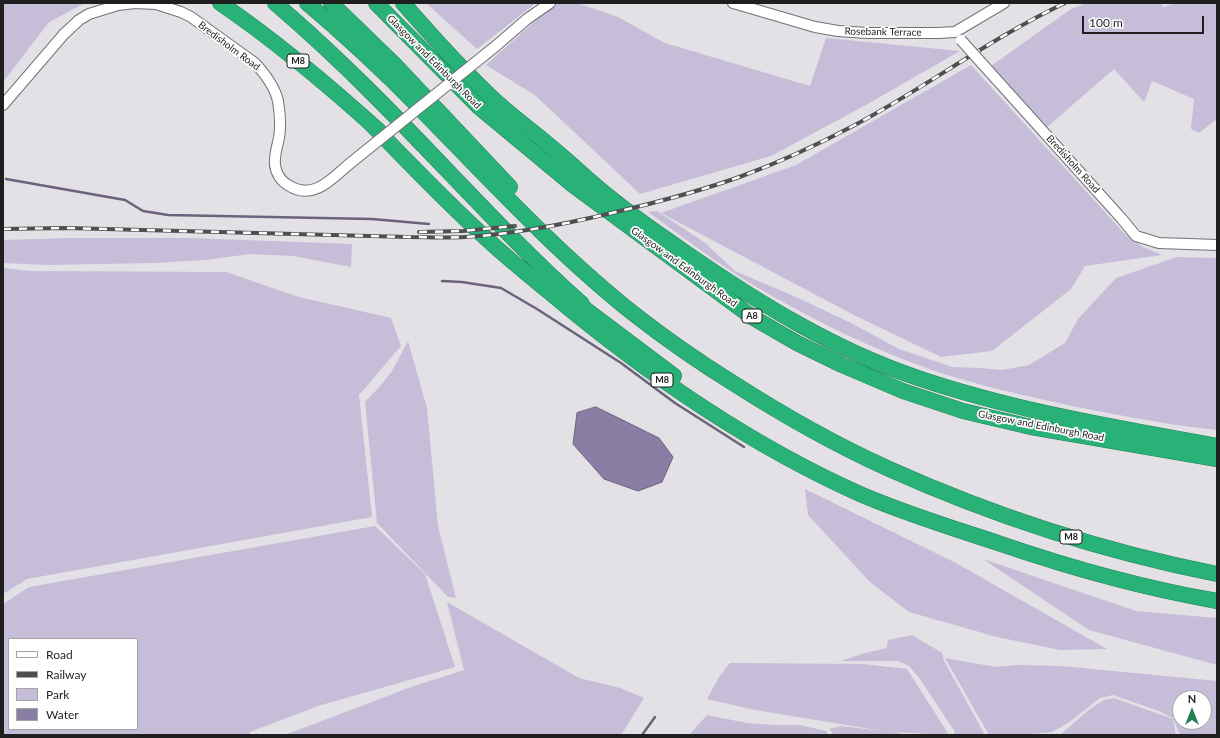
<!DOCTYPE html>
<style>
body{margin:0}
#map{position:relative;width:1220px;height:738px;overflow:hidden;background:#e3e1e5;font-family:Lato,sans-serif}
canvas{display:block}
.frame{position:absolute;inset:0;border:4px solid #1f1f20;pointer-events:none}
.legend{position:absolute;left:8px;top:638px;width:130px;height:92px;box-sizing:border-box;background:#fff;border:1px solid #a5a5a6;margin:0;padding:5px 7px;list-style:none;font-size:12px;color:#1f1f20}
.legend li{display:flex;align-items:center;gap:8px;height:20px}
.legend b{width:20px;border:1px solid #a5a5a6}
.north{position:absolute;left:1172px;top:690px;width:40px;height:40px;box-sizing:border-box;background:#fff;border:1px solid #a5a5a6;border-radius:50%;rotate:0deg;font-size:11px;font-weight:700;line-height:16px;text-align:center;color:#1f1f20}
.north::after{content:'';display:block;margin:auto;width:14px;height:18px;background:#248057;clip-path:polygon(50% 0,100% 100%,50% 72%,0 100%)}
.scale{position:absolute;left:1082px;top:16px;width:122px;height:18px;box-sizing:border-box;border:2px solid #1f1f20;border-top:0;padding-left:5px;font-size:12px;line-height:14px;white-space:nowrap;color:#1f1f20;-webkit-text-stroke:3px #fff;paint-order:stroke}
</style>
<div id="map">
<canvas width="1220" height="738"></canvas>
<div class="frame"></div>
<ul class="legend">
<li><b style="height:5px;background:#fff"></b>Road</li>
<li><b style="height:5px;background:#4f4f50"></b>Railway</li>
<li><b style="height:11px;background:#c6bdd9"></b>Park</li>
<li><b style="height:11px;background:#8b7ea4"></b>Water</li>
</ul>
<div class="north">N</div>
<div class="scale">100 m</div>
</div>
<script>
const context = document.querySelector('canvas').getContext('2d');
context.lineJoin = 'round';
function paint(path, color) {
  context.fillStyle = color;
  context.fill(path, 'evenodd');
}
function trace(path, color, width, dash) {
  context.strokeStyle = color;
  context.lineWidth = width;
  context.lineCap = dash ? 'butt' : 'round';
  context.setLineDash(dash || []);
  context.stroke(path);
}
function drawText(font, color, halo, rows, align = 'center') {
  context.font = font + ' Lato,sans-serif';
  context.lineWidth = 3.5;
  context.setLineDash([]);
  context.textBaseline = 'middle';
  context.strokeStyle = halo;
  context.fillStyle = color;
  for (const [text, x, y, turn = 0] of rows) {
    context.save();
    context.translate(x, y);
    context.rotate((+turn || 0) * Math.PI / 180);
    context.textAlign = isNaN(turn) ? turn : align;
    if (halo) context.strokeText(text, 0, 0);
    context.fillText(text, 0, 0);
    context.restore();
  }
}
paint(new Path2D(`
 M3 3H85L49 22 3 82Z
 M426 3H536L477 49Z
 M555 3H577L618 17 665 43 810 86 826 38 960 51 866 105 771 156 640 194 536 96 486 65Z
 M1087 3H1161L1163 7 1176 3H1217V119L1199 133 1191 129 1194 99 1152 81 1144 102 1114 69 1046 128 991 66 1071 9Z
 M971 65 1124 233 1141 246 1162 255 1085 266 1071 289 992 351 941 357 854 315 661 213 796 165Z
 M657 211 704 242 735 271 796 297 849 322 899 349 952 367 980 368 1002 370 1029 365 1065 343 1078 319 1116 278 1177 257 1217 258V430C1161 424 1105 413 1049 401 1010 392 970 383 932 370 872 349 813 320 758 288 721 266 684 238 648 212Z
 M71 238H189L352 244 351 267 293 256 250 254 206 260 154 263 48 265 3 263V240Z
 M3 268 29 271 226 272 299 297 391 318 401 346 359 395 372 517 27 579 3 594Z
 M408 341 427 408 438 526 456 598 448 597 377 523 365 402 381 385 392 371Z
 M805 489 956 563 1107 649 1060 650 997 637 909 612 870 582 808 515Z
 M375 526 425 574 455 667 318 706 250 732 248 735H3V604L29 587ZM9 639H137V729H9Z
 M983 559 1136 611 1217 618V665L1089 630Z
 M447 602 579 678 620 688 644 698 621 735H285L411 687 464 670Z
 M912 635 942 653 944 661 985 735H954L955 732 920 679 909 666 898 661H841L865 653 887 648 888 640Z
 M945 658 996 667 1018 665 1061 666 1217 681V735H1182L1179 733 1173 718 1159 711 1113 695 1100 698 1068 723 1052 732 1020 735H989ZM1180 698H1204V722H1180Z
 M730 663 863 664 907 669 949 735 892 732 909 735H834L829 729 841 726 883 731 755 710 707 699 719 677Z
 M1114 698 1173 719 1176 735H1060L1090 709 1104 700Z
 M707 715 747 723 774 725H800L826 731 829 735H689Z`), '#c6bdd9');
const water = new Path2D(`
 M596 407 659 438 673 457 662 482 638 491 604 479 573 444 577 413Z`);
paint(water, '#8b7ea4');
trace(water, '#6b627c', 1);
trace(new Path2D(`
 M6 179 125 200 143 211 168 215 372 219 429 224
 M442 281 462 282 501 288 537 309 621 363 675 403 744 447
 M642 735 655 717`), '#6b627c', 2.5);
const minor = new Path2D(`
 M733 3 815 27 838 31 867 33H938L955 32 1004 3
 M497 45 527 19 550 3
 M978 59 1122 219 1136 236 1159 243 1217 245
 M3 105 64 34 79 20 89 14 118 5 135 3 156 4 181 12 191 17 255 63C265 74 275 87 278 101 280 113 281 126 279 138 277 147 274 156 275 165 276 173 281 181 288 185 312 201 331 180 348 165`);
const highway = new Path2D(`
 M220 3C276 41 328 85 379 131
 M275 3C310 33 343 64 375 96 444 165 509 239 582 304
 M307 3C337 28 365 54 393 81 472 160 546 244 634 314 666 339 699 362 733 383 783 415 834 444 887 468 991 515 1106 552 1217 574
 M331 3 394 64 510 187
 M376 3 479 107 573 185 752 317 797 343 842 365 903 391 963 411 1031 427 1217 459
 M403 3C430 34 458 65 488 94 509 115 535 132 557 152 574 166 590 182 608 196 633 217 661 236 689 255 759 303 833 349 915 377 1011 410 1117 428 1217 446
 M371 124C409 163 447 203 488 240 507 258 528 274 548 291 644 372 746 443 860 494 906 514 953 528 1001 544 1071 568 1143 588 1217 601
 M573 300 674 376`);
trace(minor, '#717073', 12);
trace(highway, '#257f59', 16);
trace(minor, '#fff', 10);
trace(highway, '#28b277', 15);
const rail = new Path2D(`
 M3 229 67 228 408 237C427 237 446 238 465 237 516 234 566 224 616 212 658 202 701 191 742 176 780 162 817 145 853 126 925 88 991 38 1065 3
 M419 232 463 231 515 226`);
trace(rail, '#4f4f50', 4);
trace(rail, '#fff', 2.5, [8]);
const minorBridge = new Path2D(`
 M961 40 978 59
 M348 165 497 45`);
trace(minorBridge, '#717073', 12, []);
trace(minorBridge, '#fff', 10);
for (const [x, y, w] of [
 [298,61,22],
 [752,316,20],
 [662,380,22],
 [1071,537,22]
]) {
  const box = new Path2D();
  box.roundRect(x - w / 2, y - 7, w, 14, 3);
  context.fillStyle = '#fff';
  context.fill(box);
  trace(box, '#1f1f20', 1);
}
drawText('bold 9px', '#1f1f20', null, [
 ["M8",298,61],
 ["A8",752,316],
 ["M8",662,380],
 ["M8",1071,537]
]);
drawText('10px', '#1f1f20', '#fff', [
 ["Rosebank Terrace",883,32,1],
 ["Bredisholm Road",229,46,37],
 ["Glasgow and Edinburgh Road",434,62,45],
 ["Bredisholm Road",1073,164,48],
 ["Glasgow and Edinburgh Road",684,267,36],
 ["Glasgow and Edinburgh Road",1041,426,11]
]);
</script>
